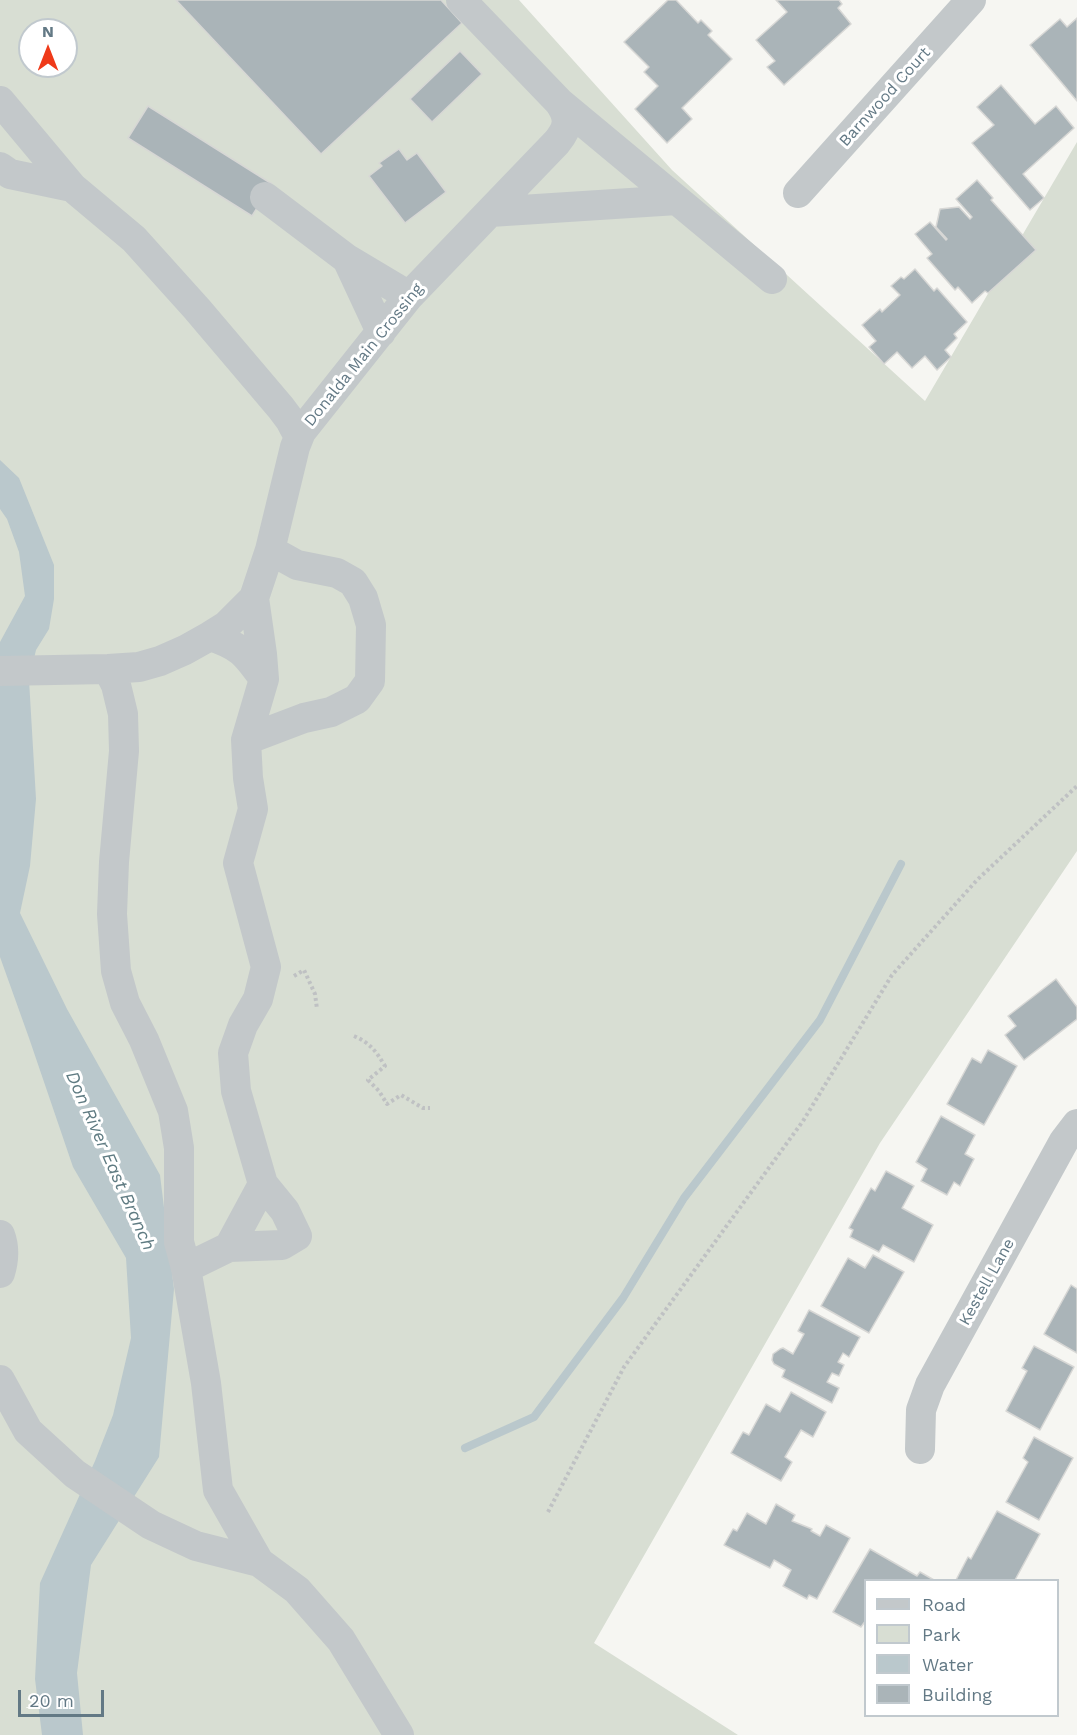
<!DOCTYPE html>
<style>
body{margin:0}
#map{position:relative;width:1077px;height:1735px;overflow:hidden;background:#f6f6f2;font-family:"Work Sans",sans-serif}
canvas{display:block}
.legend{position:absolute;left:864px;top:1579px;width:195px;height:138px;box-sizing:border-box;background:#fff;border:2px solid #c1c9ce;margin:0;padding:8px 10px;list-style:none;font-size:18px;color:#637985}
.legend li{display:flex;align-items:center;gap:12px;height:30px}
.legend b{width:30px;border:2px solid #c1c9ce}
.north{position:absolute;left:18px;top:18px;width:60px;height:60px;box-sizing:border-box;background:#fff;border:2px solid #c1c9ce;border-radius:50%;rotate:0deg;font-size:16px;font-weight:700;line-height:24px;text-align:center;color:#637985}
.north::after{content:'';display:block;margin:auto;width:21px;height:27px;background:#ef3a19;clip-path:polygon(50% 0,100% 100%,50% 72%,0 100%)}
.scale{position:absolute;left:18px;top:1690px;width:86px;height:27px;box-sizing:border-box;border:3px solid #637985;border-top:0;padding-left:8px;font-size:18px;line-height:21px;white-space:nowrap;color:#637985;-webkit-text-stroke:4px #fff;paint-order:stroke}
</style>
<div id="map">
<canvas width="1077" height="1735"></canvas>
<ul class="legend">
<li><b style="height:8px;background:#c3c8ca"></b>Road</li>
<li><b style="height:16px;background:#d8ded3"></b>Park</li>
<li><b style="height:16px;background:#bac8cc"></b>Water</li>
<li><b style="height:16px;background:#aab4b8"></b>Building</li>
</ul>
<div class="north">N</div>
<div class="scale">20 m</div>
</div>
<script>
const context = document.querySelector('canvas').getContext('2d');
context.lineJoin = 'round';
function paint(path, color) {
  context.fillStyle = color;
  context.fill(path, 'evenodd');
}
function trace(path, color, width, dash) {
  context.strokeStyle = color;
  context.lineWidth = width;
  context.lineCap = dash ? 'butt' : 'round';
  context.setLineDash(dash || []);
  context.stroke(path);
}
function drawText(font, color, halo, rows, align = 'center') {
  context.font = font + ' "Work Sans",sans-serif';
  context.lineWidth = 6;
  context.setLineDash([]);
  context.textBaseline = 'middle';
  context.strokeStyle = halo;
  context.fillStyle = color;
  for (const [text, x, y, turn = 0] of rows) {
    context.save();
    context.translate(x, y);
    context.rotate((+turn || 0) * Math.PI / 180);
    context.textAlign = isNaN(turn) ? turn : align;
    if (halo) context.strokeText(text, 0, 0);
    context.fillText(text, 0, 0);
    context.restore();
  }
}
paint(new Path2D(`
 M0 0H519L672 170 925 401 1077 142V851L880 1143 594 1643 738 1735H0ZM30 30H66V66H30Z`), '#d8ded3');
paint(new Path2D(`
 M0 460 19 478 54 565V599L49 629 36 650 29 680 36 799 30 866 20 913 67 1009 160 1175 174 1289 159 1457 91 1565 77 1673 83 1735H42L35 1679 40 1583 95 1461 113 1415 131 1338 126 1258 73 1167 29 1038 0 957V642L25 596 19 552 7 519 0 509Z`), '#bac8cc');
trace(new Path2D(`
 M465 1448 534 1417 623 1298 684 1198 820 1020 901 864`), '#bac8cc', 8);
const building = new Path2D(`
 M176 0H441L462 23 321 154Z
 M668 0H676L698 23 701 20 712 31 708 35 732 59 682 108 692 119 667 143 635 109 658 86 644 72 649 67 624 42Z
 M776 0H839L842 4 838 8 851 24 784 85 767 67 775 61 756 40 787 12Z
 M1077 18V101L1030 45 1060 19 1067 27Z
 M460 51 482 74 432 122 410 99Z
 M1001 85 1035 124 1056 106 1074 128 1023 174 1044 198 1030 210 972 143 994 125 977 107Z
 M148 106 272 184 252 216 128 138Z
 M399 149 407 160 417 153 446 192 405 223 369 176 382 166 379 163Z
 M977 180 993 198 991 200 1036 250 988 293 985 291 972 303 958 287 955 290 927 258 932 254 915 234 930 222 946 240 947 239 936 227 940 209 959 207 970 219 972 217 956 199Z
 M915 269 934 291 937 288 967 322 954 334 957 338 945 350 951 357 937 370 925 356 912 368 897 352 884 364 869 347 876 341 862 325 880 309 882 312 900 295 891 286 901 277 904 279Z
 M1056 979 1077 1007V1019L1024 1060 1005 1035 1016 1026 1008 1016Z
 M988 1050 1017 1066 984 1125 947 1104 972 1058 981 1063Z
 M941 1116 975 1135 965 1154 974 1159 960 1186 954 1182 947 1195 921 1181 927 1169 916 1162Z
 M886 1171 914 1186 902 1208 933 1225 914 1262 883 1245 879 1252 850 1237 853 1230 849 1228 871 1188 875 1191Z
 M873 1255 904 1272 869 1333 821 1306 848 1258 865 1268Z
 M1071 1285 1077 1289V1353L1044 1334Z
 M809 1310 860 1337 849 1357 843 1353 838 1362 844 1365 839 1376 832 1373 827 1382 839 1388 832 1403 782 1377 785 1370 774 1364 772 1360 773 1354 780 1349 783 1348 793 1354 804 1334 798 1331Z
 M1034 1346 1074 1367 1040 1430 1006 1411 1027 1371 1022 1368Z
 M791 1392 826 1412 813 1437 801 1430 785 1457 792 1462 781 1481 731 1453 743 1432 749 1435 766 1404 780 1412Z
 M1034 1437 1073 1458 1039 1520 1006 1502 1028 1462 1023 1458Z
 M776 1504 795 1515 792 1521 812 1529 811 1531 820 1536 826 1525 850 1538 817 1599 809 1595 807 1599 783 1586 791 1570 774 1560 770 1568 724 1545 733 1529 737 1531 747 1513 766 1524Z
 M997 1511 1040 1534 1015 1580H956L968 1557 971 1559Z
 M870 1549 917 1576 920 1572 934 1580H866V1620L861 1627 833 1612Z`);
paint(building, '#aab4b8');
trace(building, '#d7d7d5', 1.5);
trace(new Path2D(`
 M294 976 304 970 315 994 317 1009
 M354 1036C370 1043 376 1051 385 1066L368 1080 379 1091 387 1104 401 1095 423 1108H430
 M548 1512 624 1367 803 1121 892 975 977 880 1077 786`), '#bfc1c3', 4, [3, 3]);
trace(new Path2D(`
 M0 101 72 187 134 239 197 309 281 408 290 420 299 437
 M559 102 772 279
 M0 167 10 174 72 187
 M798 193 971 0
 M265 197 347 259 409 296
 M490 212 677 200
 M347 259 381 332
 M254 598 262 654 264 679 246 740 248 778 253 809 238 863 266 967 258 999 243 1025 233 1053 236 1091 263 1184 285 1211 297 1236 282 1245 229 1247 263 1184
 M210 636C241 646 246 654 264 679
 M108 669 116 685 123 714 124 751 114 862 112 914 116 971 125 1003 144 1040 173 1111 179 1148V1242L186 1268
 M0 671 108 669 139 667 160 661 185 650 210 636 226 626 254 598 270 550 295 447 301 432 409 296 557 142C569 127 570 118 559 102L461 0
 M246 740 304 718 331 712 357 699 370 681 371 625 363 598 353 582 337 573 297 565 270 550
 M0 1235C5 1248 4 1260 0 1273
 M229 1247 186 1268 206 1383 218 1490 259 1562
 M0 1380 28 1431 75 1474 151 1525 196 1546 259 1562 297 1590 341 1640 399 1735
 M920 1449 921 1410 930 1385 1064 1141 1077 1124`), '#c3c8ca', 30);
drawText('16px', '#637985', '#fff', [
 ["Barnwood Court",885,97,-48],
 ["Donalda Main Crossing",364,355,-51],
 ["Kestell Lane",987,1282,-61]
]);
drawText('italic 18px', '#5f7b82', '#fff', [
 ["Don River East Branch",110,1161,66]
]);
</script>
